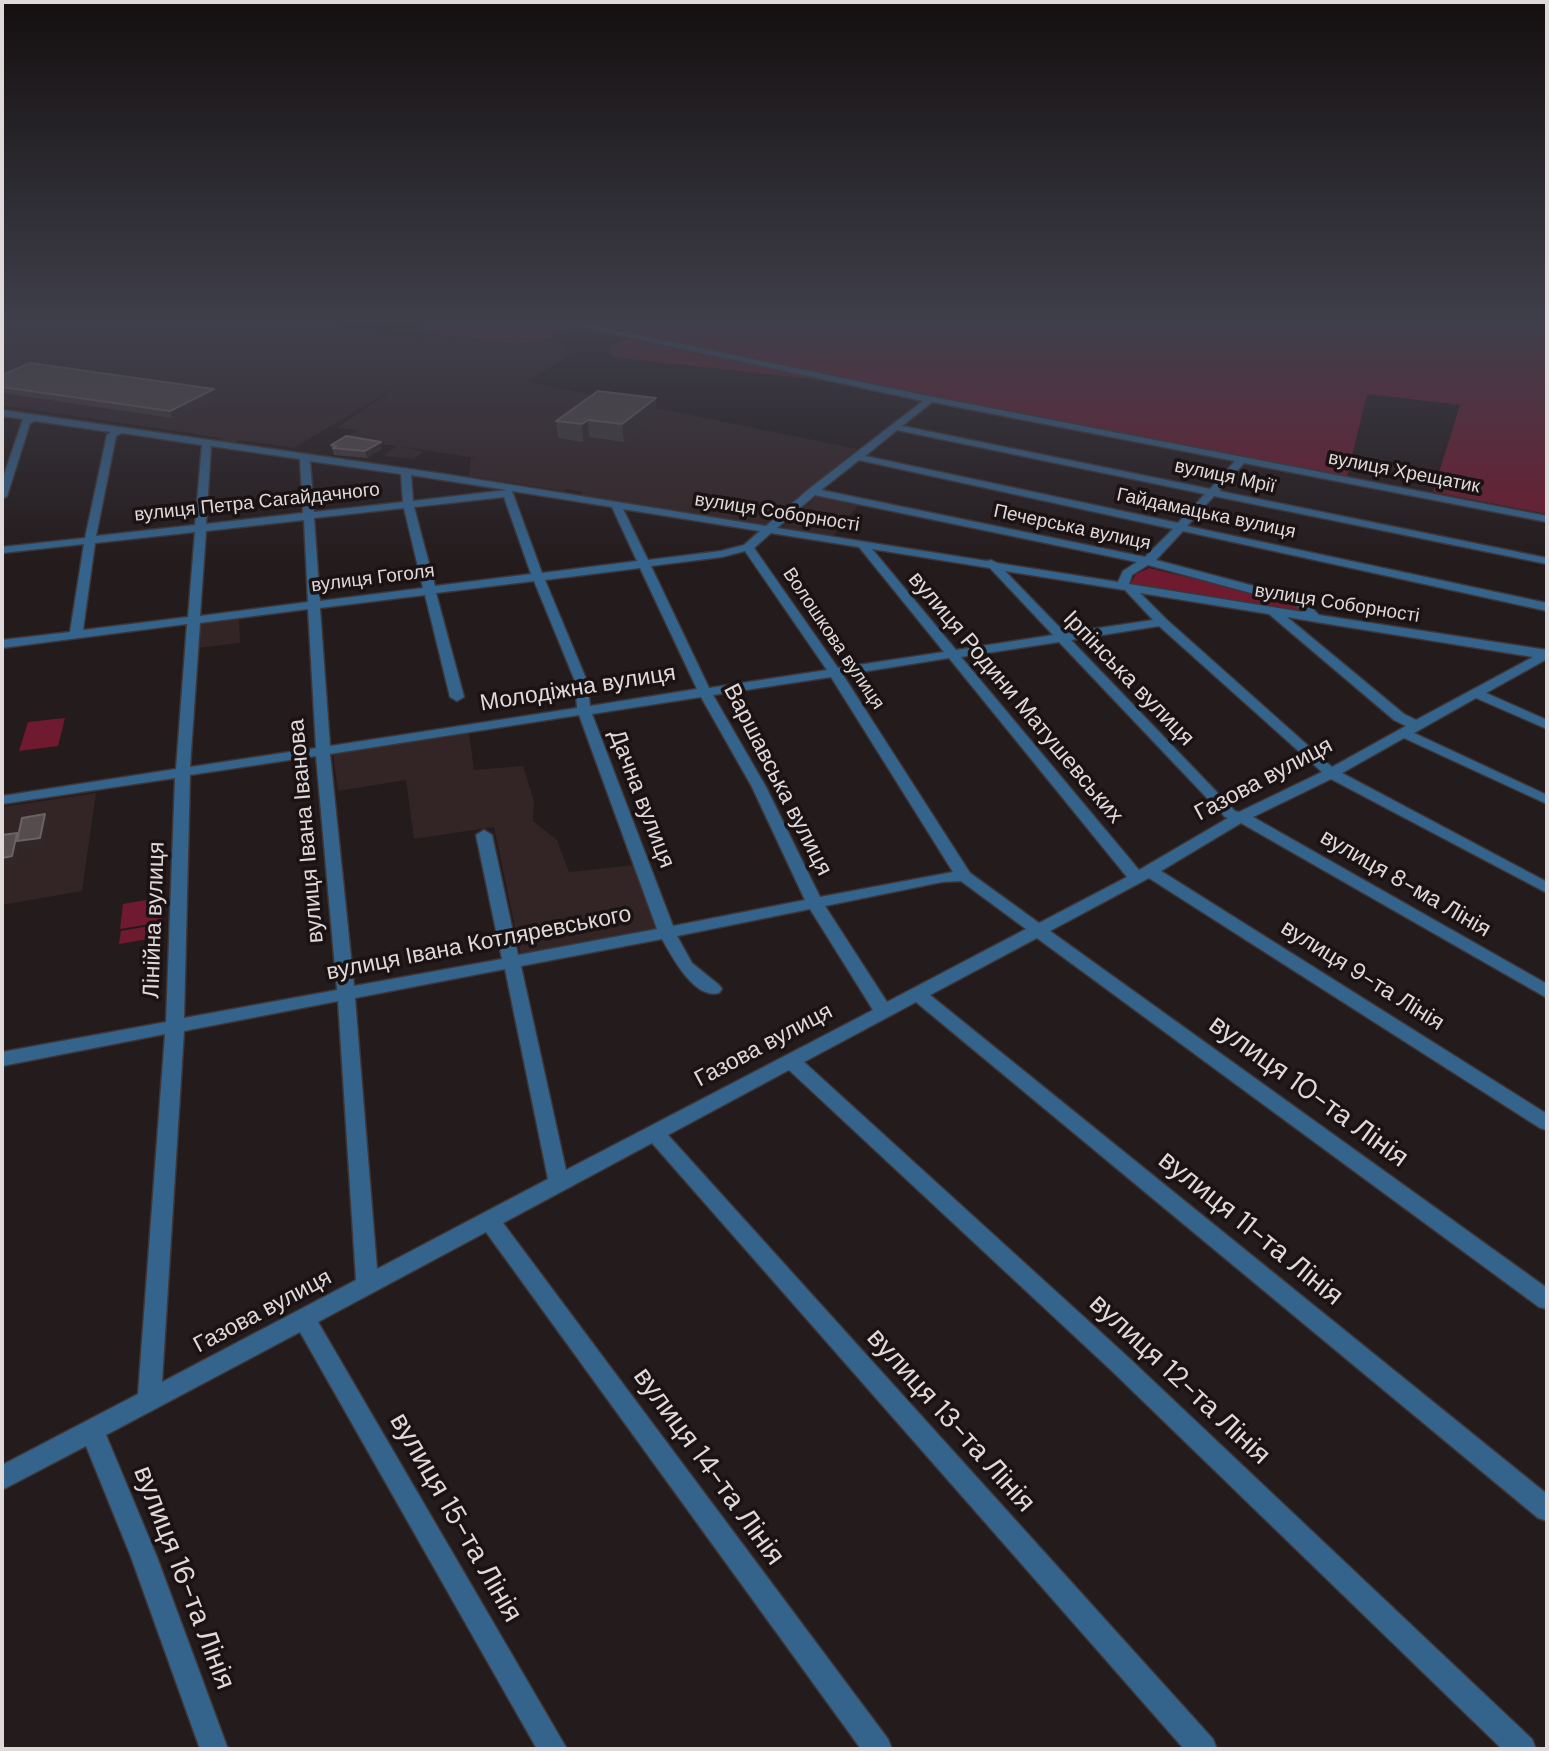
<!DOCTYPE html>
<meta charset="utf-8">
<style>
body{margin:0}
#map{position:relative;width:1549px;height:1751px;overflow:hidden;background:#241b1c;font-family:"DM Sans",sans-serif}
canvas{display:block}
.frame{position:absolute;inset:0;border:4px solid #dfd9d9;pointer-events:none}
</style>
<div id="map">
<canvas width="1549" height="1751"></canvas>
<div class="frame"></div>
</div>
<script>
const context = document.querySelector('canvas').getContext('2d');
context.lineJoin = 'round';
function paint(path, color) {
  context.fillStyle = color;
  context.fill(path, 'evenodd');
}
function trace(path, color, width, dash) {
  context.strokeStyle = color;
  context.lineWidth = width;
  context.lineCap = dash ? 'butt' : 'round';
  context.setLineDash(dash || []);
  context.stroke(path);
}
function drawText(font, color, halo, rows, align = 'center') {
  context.font = font + ' "DM Sans",sans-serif';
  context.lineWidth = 7;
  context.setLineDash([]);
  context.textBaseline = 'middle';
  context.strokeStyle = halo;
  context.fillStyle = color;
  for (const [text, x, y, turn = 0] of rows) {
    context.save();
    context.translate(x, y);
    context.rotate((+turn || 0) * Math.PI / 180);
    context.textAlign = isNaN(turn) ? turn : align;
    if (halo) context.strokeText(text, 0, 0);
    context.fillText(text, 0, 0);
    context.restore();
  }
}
paint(new Path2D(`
 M2 320H319L316 322 340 325 335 329 423 339 433 336 515 345 556 340 571 354 528 382 857 449 766 525 662 509 580 496 583 492 567 489 563 491 469 476 471 459 476 458 399 446 424 452 413 459 383 456 397 446 344 439 357 430 337 428 398 386 294 448 240 440 235 443 219 440 222 438 2 405Z
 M818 495 860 503 832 537 782 527Z
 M239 618 240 643 197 648 200 624Z
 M469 733 474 770 523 766 534 801 533 821 557 840 569 872 636 865 659 930 521 956 494 827 414 839 406 780 338 791 333 753Z
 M96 793 82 891 2 905V807Z`), '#332426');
paint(new Path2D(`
 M433 320H543L567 326 565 331 553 334V339L516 344 437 335 426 331 422 326 435 324Z
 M566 320H1547V514L1433 492 1460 405 1367 394 1347 477 719 355Z
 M628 339 830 381 612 357 609 346Z
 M1149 568 1295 603 1305 613 1130 584 1136 574Z
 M65 718 58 746 19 751 28 722Z
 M163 897 162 922 120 929 123 904Z
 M162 924 161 937 119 944 121 931Z`), '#701a2f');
const street = new Path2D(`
 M550 320H567L928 396 1547 516V522L1244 463 1219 491 1547 558V564L1214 496 1187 526 1547 603V611L1183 531 1156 560 1303 599 1319 615 1547 650V659L1486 693 1547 720V729L1476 698 1414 733 1547 795V804L1404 738 1342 773 1547 882V893L1331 779 1253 817 1547 984V998L1241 823 1161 871 1547 1114V1130L1540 1128 1149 878 1050 931 1547 1288V1309L1539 1307 1037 938 930 995 1547 1494V1521L1538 1518 916 1002 804 1062 1129 1358 1532 1739 1536 1749H1502L1113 1372 789 1070 668 1135 1213 1739 1217 1749H1184L652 1143 503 1223 888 1739 892 1749H861L486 1232 318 1322 567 1749H537L300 1332 106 1435 157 1557 228 1749H200L131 1557 86 1446 2 1490V1465L138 1394 165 1034 2 1066V1052L166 1022 175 778 2 804V796L176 769 187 624 2 648V640L70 632 84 544 2 553V547L85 538 107 435 111 432 35 421 30 423 7 496 2 499V481L23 419 2 416V410L444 474 766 526 809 489 923 401ZM932 402 1235 461 1210 489 902 426ZM897 430 1205 494 1178 523 865 456ZM122 433 202 445 195 525 96 536 116 436ZM211 446 300 459 303 513 206 524ZM859 460 1173 529 1145 557 821 490ZM310 461 401 474 403 502 314 512ZM411 475 507 490 413 501ZM512 491 612 507 637 561 542 573ZM815 495 1137 562 1123 571 1118 582 997 563 991 560 987 561 777 528ZM504 497 531 574 435 586 414 507ZM404 508 423 588 320 601 314 518ZM623 509 760 531 744 545 721 551 648 560ZM304 520 308 602 200 616 206 531ZM195 532 188 617 83 630 95 543ZM771 533 859 547 944 652 838 668 754 548ZM872 549 990 568 1053 635 956 650ZM745 551 827 670 709 688 651 566 722 557ZM1148 565 1295 605 1303 612 1129 584 1132 575ZM640 568 697 689 590 706 587 681 545 580ZM1005 571 1125 590 1153 620 1065 633ZM534 581 575 681 577 708 330 746 320 608 425 595 450 697 457 701 464 697 436 593ZM1140 593 1269 614 1394 720 1406 726 1332 767 1166 619ZM308 609 316 748 190 767 200 623ZM1287 617 1316 622 1533 657 1416 720 1404 714ZM1159 626 1322 772 1239 812 1235 811 1071 640ZM1059 642 1225 817 1228 818 1139 870 961 657ZM949 658 1127 877 1039 923 970 873 843 675ZM831 677 953 872 820 897 766 787 713 695ZM701 697 752 787 805 900 673 926 592 714ZM579 715 657 929 518 955 492 835 484 830 476 835 502 959 354 986 330 754ZM316 756 337 990 184 1018 190 775ZM961 881 1026 929 887 1002 825 906 942 882ZM810 909 873 1010 566 1170 521 966 662 939C672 957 695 1000 719 993L722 989 719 985 692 963 677 936ZM505 969 548 1179 377 1269 355 998ZM338 1001 356 1280 162 1382 184 1031Z`);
trace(street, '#3e3636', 3);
paint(street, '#34638c');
paint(new Path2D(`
 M2 375 214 389 215 396 172 418 2 393Z
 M656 415 624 442 589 437 583 442 558 438 556 421Z
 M331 445 382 449 367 458 334 455Z`), '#453b3c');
paint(new Path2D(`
 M214 389 215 396 172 418 170 411Z
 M656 398V415L624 442 622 424Z
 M588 420 589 437 583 442 582 424Z
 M381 442 382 449 367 458 365 451Z
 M45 814 49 824 44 847 21 850 20 847 16 866 2 868V858L17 833 20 841Z`), '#312728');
const building = new Path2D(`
 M30 363 214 389 170 411 2 387V375Z
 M598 391 656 398 622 424 588 420 582 424 556 421Z
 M346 436 381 442 365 451 333 448 336 446 331 445Z
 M45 814 40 838 17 841 22 818Z
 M17 833 12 856 2 858V835Z`);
paint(building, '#554c4d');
trace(building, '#6b6263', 2);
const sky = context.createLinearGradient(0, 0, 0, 566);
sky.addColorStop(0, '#140f0f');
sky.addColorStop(0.57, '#3f3f4b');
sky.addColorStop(1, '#3f3f4b00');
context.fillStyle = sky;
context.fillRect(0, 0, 1549, 566);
drawText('19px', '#dfd9d9', '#1a1213', [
 ["вулиця Хрещатик",1404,473,11],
 ["вулиця Мрії",1225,477,12],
 ["вулиця Петра Сагайдачного",257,503,-6],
 ["вулиця Соборності",777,513,9],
 ["Гайдамацька вулиця",1206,514,12],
 ["Печерська вулиця",1072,528,12],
 ["вулиця Гоголя",373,579,-7],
 ["вулиця Соборності",1337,604,9],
 ["Волошкова вулиця",833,639,56]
]);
drawText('23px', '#dfd9d9', '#1a1213', [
 ["Ірпінська вулиця",1128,679,46],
 ["Молодіжна вулиця",578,689,-9],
 ["вулиця Родини Матушевських",1015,698,50],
 ["Варшавська вулиця",777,780,63],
 ["Газова вулиця",1264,780,-28],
 ["Дачна вулиця",641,799,69],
 ["вулиця Івана Іванова",307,831,-95],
 ["вулиця 8-ма Лінія",1405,884,30],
 ["Лінійна вулиця",155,920,-88],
 ["вулиця Івана Котляревського",479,944,-11],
 ["вулиця 9-та Лінія",1362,976,32],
 ["Газова вулиця",764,1046,-28],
 ["Газова вулиця",263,1312,-28]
]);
drawText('28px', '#dfd9d9', '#1a1213', [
 ["вулиця 10-та Лінія",1308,1092,36],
 ["вулиця 11-та Лінія",1250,1229,39],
 ["вулиця 12-та Лінія",1179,1380,43],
 ["вулиця 13-та Лінія",950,1421,48],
 ["вулиця 14-та Лінія",708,1467,54],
 ["вулиця 15-та Лінія",455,1518,60],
 ["вулиця 16-та Лінія",183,1578,69]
]);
</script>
